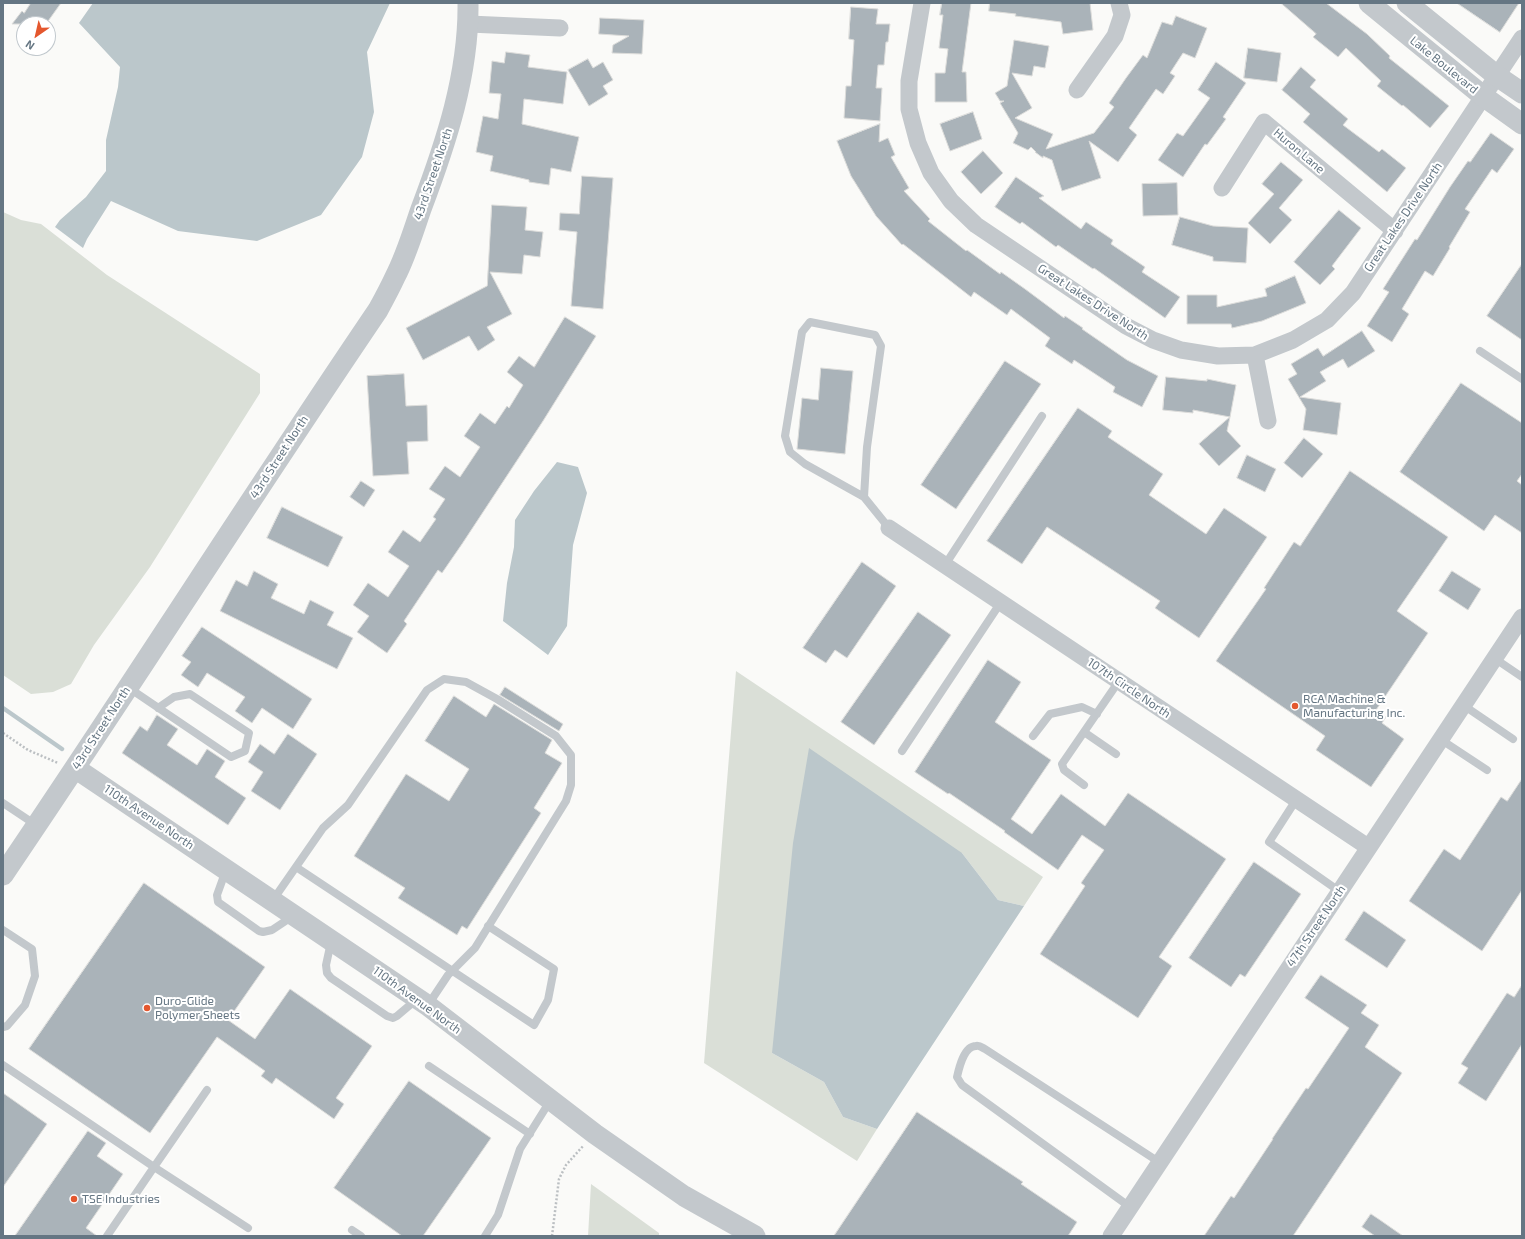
<!DOCTYPE html>
<style>
body{margin:0}
#map{position:relative;width:1525px;height:1239px;overflow:hidden;background:#fafaf8;font-family:"Exo 2",sans-serif}
canvas{display:block}
.frame{position:absolute;inset:0;border:4px solid #657683;pointer-events:none}
.north{position:absolute;left:16px;top:16px;width:40px;height:40px;box-sizing:border-box;background:#fff;border:1px solid #c1c8cd;border-radius:50%;rotate:214deg;font-size:11px;font-weight:700;line-height:16px;text-align:center;color:#657683}
.north::after{content:'';display:block;margin:auto;width:14px;height:18px;background:#e4572e;clip-path:polygon(50% 0,100% 100%,50% 72%,0 100%)}
</style>
<div id="map">
<canvas width="1525" height="1239"></canvas>
<div class="frame"></div>
<div class="north">N</div>
</div>
<script>
const context = document.querySelector('canvas').getContext('2d');
context.lineJoin = 'round';
function paint(path, color) {
  context.fillStyle = color;
  context.fill(path, 'evenodd');
}
function trace(path, color, width, dash) {
  context.strokeStyle = color;
  context.lineWidth = width;
  context.lineCap = dash ? 'butt' : 'round';
  context.setLineDash(dash || []);
  context.stroke(path);
}
function drawText(font, color, halo, rows, align = 'center') {
  context.font = font + ' "Exo 2",sans-serif';
  context.lineWidth = 4;
  context.setLineDash([]);
  context.textBaseline = 'middle';
  context.strokeStyle = halo;
  context.fillStyle = color;
  for (const [text, x, y, turn = 0] of rows) {
    context.save();
    context.translate(x, y);
    context.rotate((+turn || 0) * Math.PI / 180);
    context.textAlign = isNaN(turn) ? turn : align;
    if (halo) context.strokeText(text, 0, 0);
    context.fillText(text, 0, 0);
    context.restore();
  }
}
paint(new Path2D(`
 M3 212 21 220 41 224 107 275 260 374V393L150 567 94 645 71 684 53 692 31 694 3 675Z
 M736 671 1043 877 1024 906 998 900 962 853 772 1053 824 1082 843 1117 877 1129 857 1161 704 1063Z
 M591 1184 659 1233V1236H588Z`), '#dadfd7');
paint(new Path2D(`
 M93 3H390L367 52 374 112 362 157 321 215 257 241 178 231 111 201 87 239 83 248 55 227 60 220 86 197 106 171V140L118 87 120 67 79 23Z
 M557 462 578 467 587 493 573 545 567 626 548 655 503 621 507 583 514 547 515 520 534 491Z
 M809 748 962 853 998 900 1024 906 877 1129 843 1117 824 1082 772 1053 793 843Z`), '#bbc7cb');
trace(new Path2D(`
 M3 708 62 749`), '#bbc7cb', 4.5);
const building = new Path2D(`
 M31 3H61L46 24H12L22 11 24 13Z
 M942 3H971L962 72H966L967 102H935V73H945L948 49 939 48 943 15H940Z
 M990 3H1090L1093 30 1063 34 1061 22 1015 16 1016 14 989 11Z
 M1281 3H1326L1367 34 1390 56 1389 58 1449 106 1430 128 1403 105 1402 106 1377 86 1381 81 1346 48 1338 57 1313 37 1316 34Z
 M1457 3H1519L1500 32Z
 M851 7 878 9 876 24H890L888 42H886L884 65H878L876 88H882L880 121 844 118 846 86H851L854 40 849 39Z
 M1176 16 1207 28 1195 58 1183 53 1170 73 1175 76 1163 94 1156 89 1129 128 1137 135 1118 162 1089 141 1101 178 1062 191 1052 160 1043 156V158L1035 152H1036L1031 147 1028 150 1013 143 1018 133 1000 103 1004 101H1000L995 93 1007 86 1014 40 1049 46 1045 68 1034 66 1032 76 1012 73 1032 108 1015 118 1053 134 1046 149 1094 133 1114 107 1109 103 1126 78 1143 55 1147 58 1162 22 1172 25Z
 M600 18 644 20 642 54 612 53 613 45 629 36 599 34Z
 M1248 48 1281 53 1277 82 1244 78Z
 M506 52 530 55 528 67 567 72 563 104 524 99 522 124 579 137 571 172 551 168 549 185 529 182V180L490 171 493 156 476 152 483 116 498 119 501 94 489 93 492 61 504 63Z
 M588 59 593 68 603 62 613 80 603 86 608 94 589 106 568 70Z
 M1216 62 1246 83 1223 117 1226 119 1207 145 1205 144 1183 177 1158 160 1177 133 1183 136 1210 98 1198 90Z
 M1301 67 1316 80 1310 87 1348 119 1343 125 1379 152 1382 149 1406 168 1387 192 1303 122 1310 114 1282 90Z
 M973 112 982 139 950 151 940 124Z
 M880 124 879 142 888 138 895 155 891 157 909 188 904 191 930 219 928 221 966 251 967 250 1000 274 1001 272 1025 289 1064 318 1065 316 1083 328 1082 329 1127 360 1158 376 1142 407 1113 392 1115 387 1074 360 1072 364 1045 346 1050 338 1011 309 1007 315 974 292 971 297 903 244 902 245 876 216 851 176 837 141Z
 M1491 133 1514 149 1497 173 1492 169 1465 209 1470 212 1449 247 1450 248 1433 276 1425 271 1402 309 1409 314 1392 342 1367 326 1389 292 1383 289 1415 239 1417 240 1450 187 1468 161 1470 162Z
 M983 151 1003 173 981 194 961 172Z
 M1281 162 1303 180 1279 208 1292 220 1270 244 1248 223 1274 194 1262 184Z
 M582 176 613 178 603 309 571 306 577 232 559 230 560 213 579 214Z
 M1016 177 1044 196 1039 198 1081 229 1086 222 1113 240 1111 244 1145 267 1142 272 1180 297 1165 318 1094 268 1093 269 1058 245 1056 247 1022 222 1020 224 995 207Z
 M1177 183 1178 215 1143 216 1142 184Z
 M492 205 527 207 525 230 543 232 540 257 524 255 522 274 490 272 512 314 487 327 495 340 478 351 469 336 423 360 406 328 487 286Z
 M1339 210 1361 228 1332 266 1335 269 1320 285 1294 262Z
 M1180 217 1213 226 1248 228 1246 263 1213 261V257L1172 245Z
 M1522 264V340L1487 316Z
 M1295 276 1306 303 1262 321 1232 328 1231 324H1187V295H1217V307L1267 296 1265 289Z
 M565 317 596 336 543 421 462 544 442 573 438 570 404 621 407 624 387 653 357 632 369 616 353 605 368 583 388 597 409 566 388 552 403 530 420 542 436 519 433 517 445 499 429 489 445 466 460 477 480 447 464 436 480 413 495 424 507 406 509 408 523 385 507 372 519 356 534 367Z
 M1362 331 1375 351 1348 368 1343 359 1320 372 1326 381 1300 397 1341 403 1337 435 1303 430 1306 409 1288 379 1297 374 1291 364 1318 348 1323 356Z
 M1005 361 1041 384 956 509 921 485Z
 M821 368 853 371 845 454 797 449 802 398 818 400Z
 M404 374 406 406 427 405 428 441 407 442 409 474 373 476 367 376Z
 M1166 377 1207 381V379L1236 385 1230 417 1193 410V413L1163 410Z
 M1461 383 1522 423V474L1517 481 1522 485V533L1495 515 1484 531 1400 472Z
 M1078 408 1112 431 1108 437 1163 474 1149 495 1206 534 1224 508 1267 537 1199 638 1155 608 1160 601 1047 527 1022 564 987 541Z
 M1230 417 1227 431 1241 446 1219 466 1199 444Z
 M1304 438 1323 454 1302 478 1284 463Z
 M1247 455 1276 469 1265 492 1237 478Z
 M1350 471 1448 537 1397 611 1428 633 1376 710 1386 717 1382 723 1404 739 1371 787 1316 750 1325 736 1216 661 1266 589 1264 588 1294 542 1300 546Z
 M361 481 375 490 364 507 350 497Z
 M282 507 343 537 328 567 267 538Z
 M862 562 896 586 847 658 835 650 826 663 803 648Z
 M254 571 278 584 271 598 304 614 310 600 334 612 327 625 353 638 337 669 220 611 236 580 247 586Z
 M1452 571 1481 589 1468 610 1439 591Z
 M918 612 951 635 874 745 841 722Z
 M202 627 312 699 293 729 262 708 252 723 235 711 245 697 207 673 198 687 181 675 191 662 182 656Z
 M988 660 1021 682 995 722 1051 760 1011 819 1032 834 1061 794 1105 826 1128 793 1226 859 1159 957 1172 966 1138 1018 1040 954 1085 886 1081 883 1104 850 1082 835 1058 870 1004 832 1005 831 949 793 948 794 915 772Z
 M505 687 563 724 559 731 500 695Z
 M454 696 486 717 494 704 552 740 545 753 562 763 534 808 541 813 467 929 462 926 457 935 398 898 405 888 354 856 406 774 449 801 469 769 425 741Z
 M157 715 178 729 167 745 197 765 207 749 225 761 215 777 246 798 228 825 122 753 140 726 147 731Z
 M288 734 317 754 280 810 251 791 263 772 248 762 260 744 274 754Z
 M1522 779V890L1482 951 1409 901 1444 849 1460 860 1501 797 1507 801Z
 M1254 862 1301 894 1245 977 1240 974 1231 987 1189 958Z
 M144 883 265 967 228 1020 255 1039 290 989 372 1046 336 1098 344 1104 334 1119 276 1078 272 1084 261 1076 265 1071 217 1037 150 1133 29 1049Z
 M1364 911 1406 940 1387 968 1345 940Z
 M1321 975 1367 1005 1361 1013 1379 1025 1365 1047 1402 1073 1293 1236H1204L1231 1196 1234 1198 1273 1139H1272L1306 1088 1308 1089 1349 1028 1305 998Z
 M1522 985V1044L1486 1101 1458 1083 1468 1068 1461 1064 1507 993 1514 997Z
 M409 1081 491 1138 423 1236H402L334 1188Z
 M3 1093 47 1124 3 1187Z
 M917 1112 1023 1182 1021 1184 1077 1222 1068 1236H834Z
 M88 1131 106 1143 97 1156 123 1174 86 1228 97 1236H15Z
 M1371 1214 1380 1220 1403 1236H1375L1362 1227Z`);
paint(building, '#aab3b9');
trace(building, '#dcdcda', 1);
trace(new Path2D(`
 M3 733 28 750 58 763
 M552 1236 559 1179 566 1165 584 1145`), '#bbbfc2', 2.5, [2, 2]);
trace(new Path2D(`
 M1480 351 1522 379
 M864 497 805 464 790 452 785 436 802 332 810 322 875 335 881 346 867 447 864 497 889 528
 M945 565 1042 416
 M1494 658 1522 677
 M129 688 231 757 245 751 249 733 190 694 174 697 158 708
 M1463 705 1513 739
 M1084 732 1116 754
 M1033 736 1050 714 1082 707 1097 714
 M1440 739 1487 770
 M902 751 1001 602
 M1084 785 1064 770 1062 764 1119 681
 M1296 800 1269 842 1339 891
 M3 803 36 825
 M296 867 534 1025 548 1000 554 969 488 926
 M226 870 217 895 218 902 259 931 263 932 272 930 293 916
 M273 900 323 828 348 805 427 690 444 679 466 682 497 699 556 736 571 755V785L566 801 475 948 448 975 428 1005
 M3 930 32 949 35 976 25 1005 7 1026 3 1027
 M331 942 326 965 327 973 331 978 387 1016 393 1018 397 1016 417 999
 M3 1065 154 1167 107 1236
 M429 1066 530 1134
 M207 1090 154 1167 248 1228
 M1130 1207 962 1085 957 1077C959 1068 964 1046 976 1046 979 1045 983 1048 985 1049L1159 1162
 M352 1230 361 1236
 M485 1236 498 1215 520 1149 550 1101`), '#c3c8cc', 8);
trace(new Path2D(`
 M922 3 909 81V109L918 143 931 173 951 201 976 225 1126 326 1153 340 1181 350 1218 356 1255 355 1293 340 1327 320 1353 293 1522 38
 M469 24 560 28
 M1077 90 1115 36 1122 15 1119 3
 M1222 188 1264 122 1395 231
 M1255 355 1268 421
 M889 528 1368 847
 M1111 1236 1522 617`), '#c3c8cc', 17);
trace(new Path2D(`
 M1369 3 1483 96 1522 124
 M1407 3 1497 76 1522 93
 M75 768 427 1005 595 1134 684 1196 755 1236
 M3 875C130 688 251 497 378 310 384 299 390 288 395 277 406 256 413 232 421 209 446 143 469 74 468 3`), '#c3c8cc', 21);
for (const [x, y, r, color] of [
 [1295,706,4,"#e4572e"],
 [147,1008,4,"#e4572e"],
 [74,1199,4,"#e4572e"]
]) {
  const dot = new Path2D();
  dot.arc(x, y, r, 0, 2 * Math.PI);
  context.fillStyle = color;
  context.fill(dot);
  trace(dot, '#fff', 1.5);
}
drawText('12px', '#657683', '#fff', [
 ["Lake Boulevard",1444,65,39],
 ["Huron Lane",1299,151,40],
 ["43rd Street North",433,174,-71],
 ["Great Lakes Drive North",1403,217,-56],
 ["Great Lakes Drive North",1093,302,33],
 ["43rd Street North",279,457,-57],
 ["107th Circle North",1129,688,34],
 ["43rd Street North",101,728,-57],
 ["110th Avenue North",149,817,34],
 ["47th Street North",1316,926,-56],
 ["110th Avenue North",417,1000,36]
]);
drawText('12px', '#657683', '#fff', [
 ["RCA Machine &",1303,699],
 ["Manufacturing Inc.",1303,713],
 ["Duro-Glide",155,1001],
 ["Polymer Sheets",155,1015],
 ["TSE Industries",82,1199]
], 'left');
</script>
